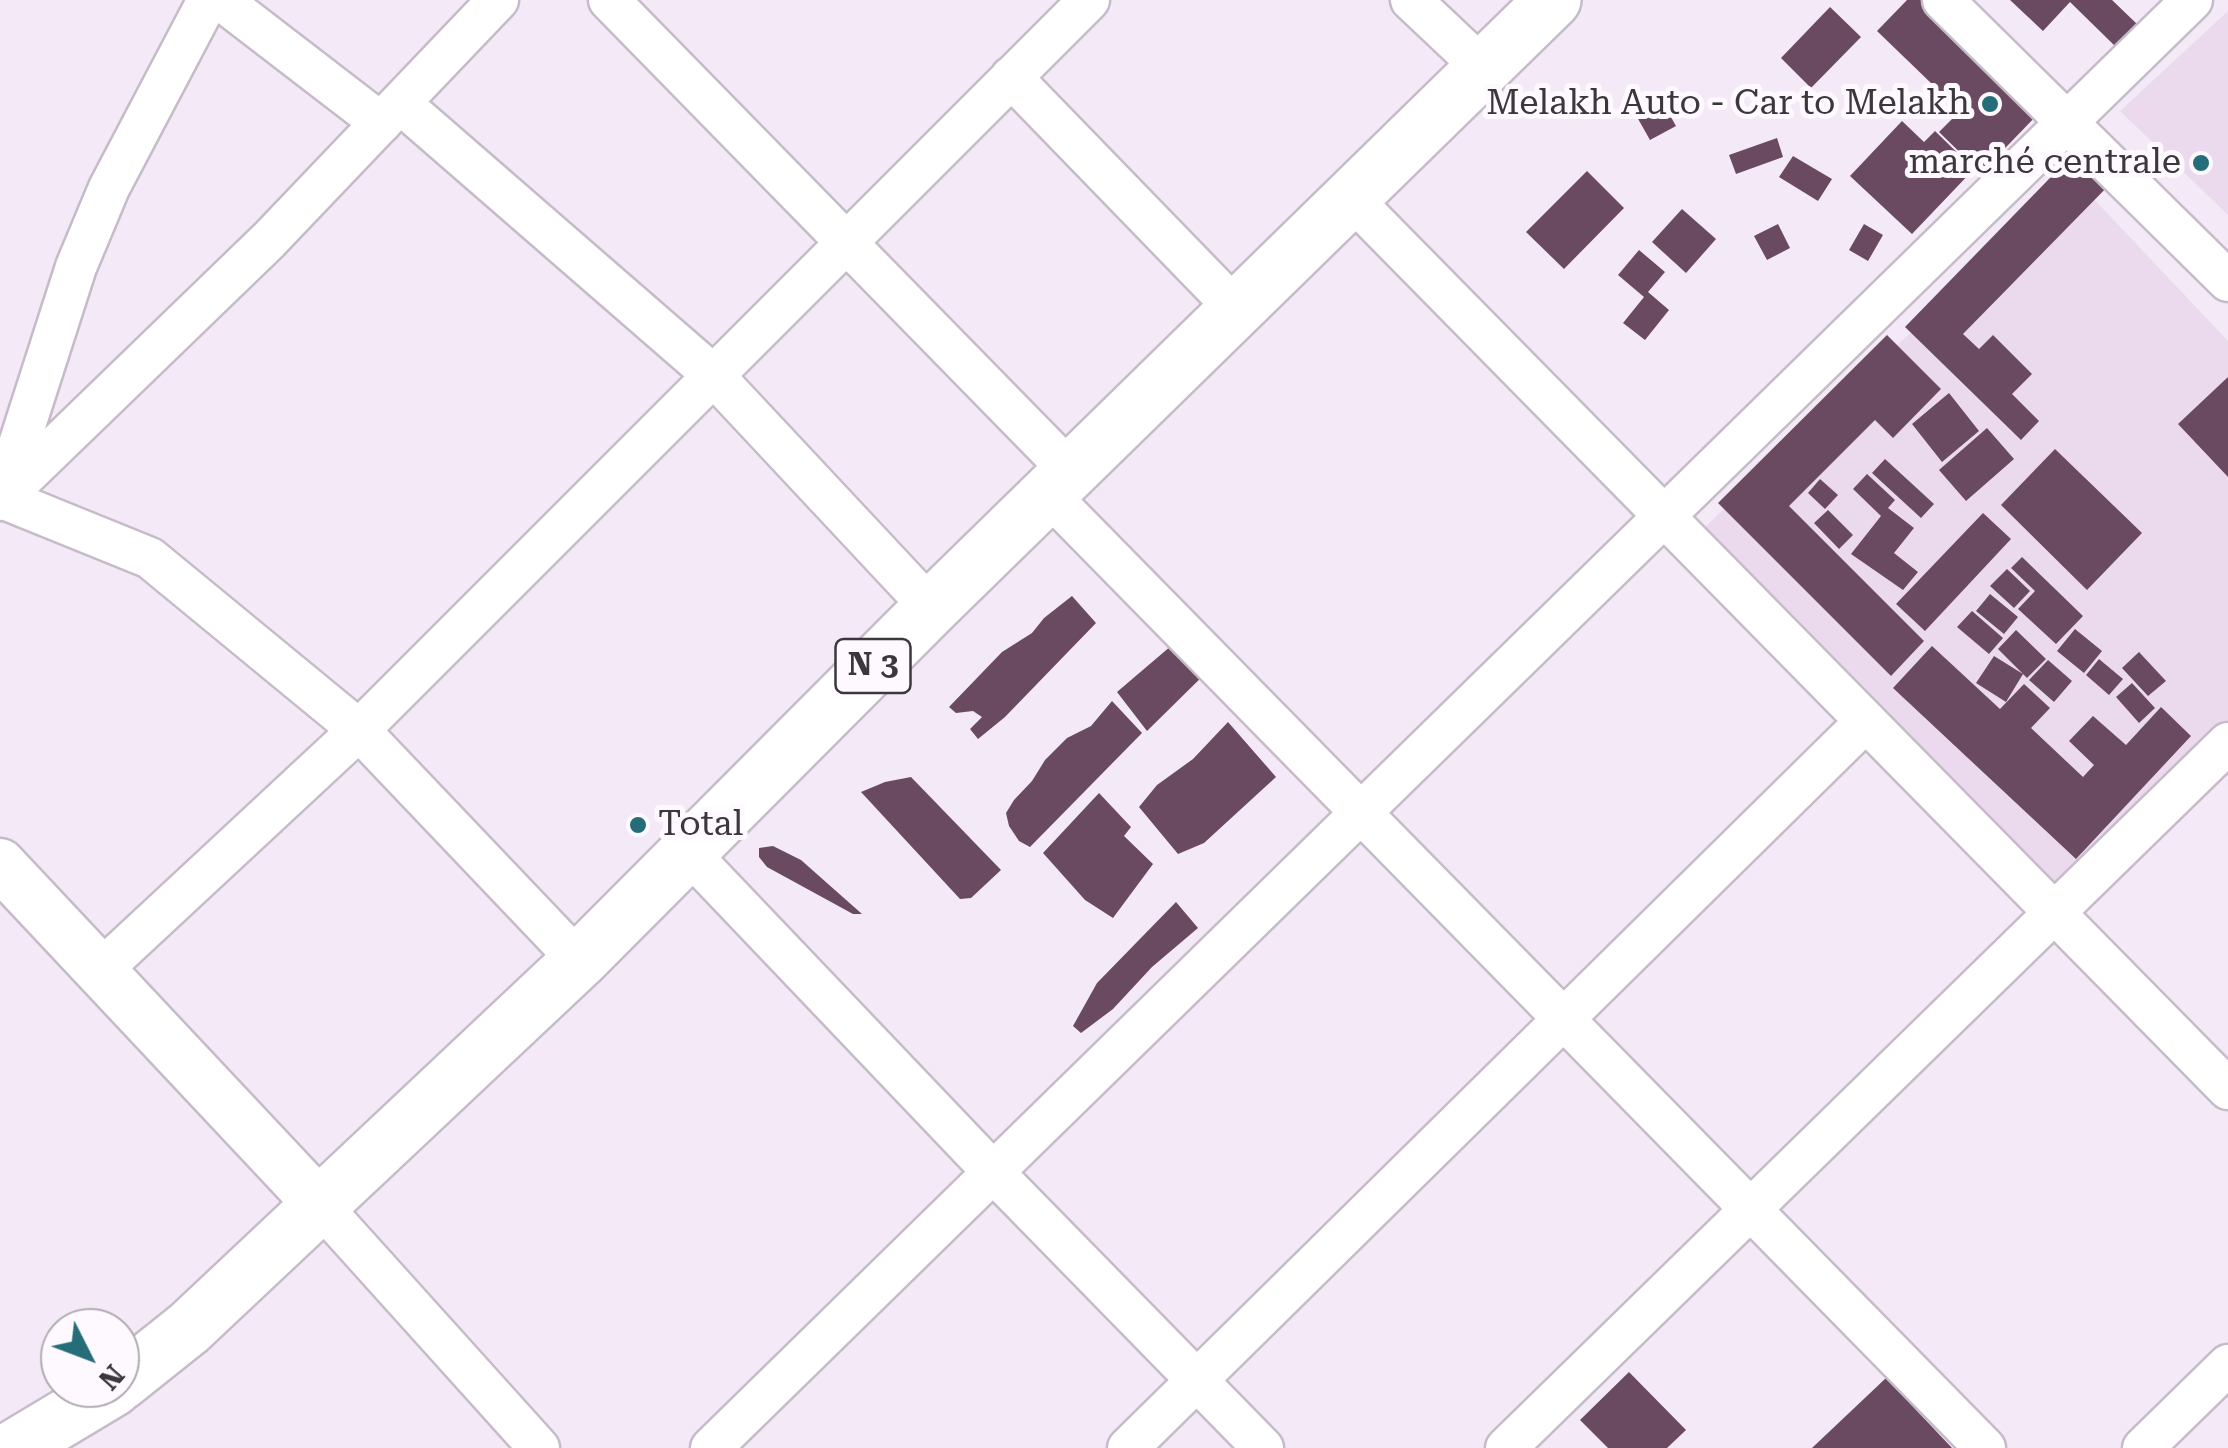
<!DOCTYPE html>
<meta charset="utf-8">
<style>
body{margin:0}
#map{position:relative;width:2228px;height:1448px;overflow:hidden;background:#f4e9f6;font-family:"Roboto Serif",serif}
canvas{display:block}
.north{position:absolute;left:40px;top:1308px;width:100px;height:100px;box-sizing:border-box;background:#fdf9fe;border:2px solid #afabb0;border-radius:50%;rotate:132deg;font-size:28px;font-weight:700;line-height:40px;text-align:center;color:#3b373c}
.north::after{content:'';display:block;margin:auto;width:35px;height:45px;background:#266d7a;clip-path:polygon(50% 0,100% 100%,50% 72%,0 100%)}
</style>
<div id="map">
<canvas width="2228" height="1448"></canvas>
<div class="north">N</div>
</div>
<script>
const context = document.querySelector('canvas').getContext('2d');
context.lineJoin = 'round';
function paint(path, color) {
  context.fillStyle = color;
  context.fill(path, 'evenodd');
}
function trace(path, color, width, dash) {
  context.strokeStyle = color;
  context.lineWidth = width;
  context.lineCap = dash ? 'butt' : 'round';
  context.setLineDash(dash || []);
  context.stroke(path);
}
function drawText(font, color, halo, rows, align = 'center') {
  context.font = font + ' "Roboto Serif",serif';
  context.lineWidth = 10;
  context.setLineDash([]);
  context.textBaseline = 'middle';
  context.strokeStyle = halo;
  context.fillStyle = color;
  for (const [text, x, y, turn = 0] of rows) {
    context.save();
    context.translate(x, y);
    context.rotate((+turn || 0) * Math.PI / 180);
    context.textAlign = isNaN(turn) ? turn : align;
    if (halo) context.strokeText(text, 0, 0);
    context.fillText(text, 0, 0);
    context.restore();
  }
}
paint(new Path2D(`
 M2228 11V215L2120 111Z
 M2074 178 2228 341V723L2049 892 1705 527Z`), '#ebdaed');
paint(new Path2D(`
 M1907 0H1921L2039 113 1981 173 1939 132 1960 111 1877 31Z
 M2010 0H2112L2137 24 2116 47 2070 2 2043 31Z
 M1830 7 1861 37 1811 88 1781 58Z
 M1663 103 1676 126 1650 140 1637 117Z
 M1902 121 1924 142 1935 131 1974 169 1912 234 1850 176Z
 M1777 138 1783 157 1736 174 1729 155Z
 M2082 145 2116 178 1963 334 1979 349 1993 335 2032 374 2012 394 2039 421 2021 440 1905 327Z
 M1793 156 1832 179 1818 201 1779 177Z
 M1587 171 1624 208 1564 269 1526 232Z
 M1682 209 1716 239 1686 273 1652 242Z
 M1778 224 1790 248 1767 260 1754 236Z
 M1864 224 1883 235 1868 261 1849 250Z
 M1639 250 1665 272 1648 292 1669 310 1645 340 1623 323 1644 297 1618 275Z
 M1887 335 1941 389 1893 438 1875 420 1789 506 1924 641 1891 676 1718 503Z
 M2228 377V477L2178 424Z
 M1949 393 1979 431 1942 462 1912 424Z
 M1987 428 2014 459 1966 501 1939 470Z
 M2055 449 2142 533 2087 590 2001 505Z
 M1885 459 1934 504 1921 518 1872 473Z
 M1867 474 1895 500 1888 508 1914 528 1894 553 1918 572 1903 590 1851 554 1881 516 1853 489Z
 M1820 479 1838 495 1825 509 1808 493Z
 M1828 510 1853 535 1839 549 1814 523Z
 M1983 513 2011 539 1925 631 1896 604Z
 M2022 557 2083 616 2056 644 2018 609 2035 591 2011 568Z
 M2007 569 2030 591 2014 608 1990 586Z
 M1990 594 2018 617 2004 634 1976 611Z
 M1072 596 1096 623 1005 717 978 739 970 729 982 717 973 711 956 713 949 707 1002 652 1032 633 1044 618Z
 M1972 611 2003 638 1989 654 1957 627Z
 M2075 629 2102 651 2084 673 2057 651Z
 M2016 630 2046 659 2027 678 1998 649Z
 M1185 634 1214 665 1147 731 1117 692Z
 M1932 646 2000 709 2024 684 2050 708 2031 728 2083 777 2094 765 2069 741 2093 716 2126 745 2161 707 2191 736 2076 859 1893 688Z
 M2139 652 2166 681 2148 696 2122 668Z
 M1994 656 2023 674 2006 702 1976 683Z
 M2099 659 2123 679 2109 695 2086 675Z
 M2048 660 2072 681 2054 702 2029 680Z
 M2132 683 2155 708 2139 723 2116 697Z
 M1112 701 1142 733 1030 847 1019 841 1009 826 1006 813 1014 800 1032 781 1045 760 1067 738 1091 726Z
 M1228 722 1276 777 1204 843 1178 854 1139 807 1157 785 1193 759Z
 M911 777 1001 870 971 898 960 899 861 792 885 782Z
 M1099 793 1131 827 1124 836 1153 864 1113 918 1085 900 1043 853Z
 M773 846 801 860 862 914H853L767 867 759 857V848Z
 M1176 902 1198 928 1152 967 1113 1009 1081 1033 1073 1026 1097 983Z
 M1629 1372 1686 1430 1667 1448H1608L1580 1420Z
 M1886 1378 1952 1448H1812Z`), '#6a4a60');
const minor = new Path2D(`
 M221 0 381 123
 M609 0 1071 472
 M1411 0 1483 68
 M1943 0 2228 281
 M1011 77 1237 310
 M400 103 713 375 931 608
 M1351 198 2228 1089
 M3 494 76 267 109 188 208 0
 M1048 494 1985 1448
 M2 498 150 558 359 730 579 961
 M0 500 269 240 498 0
 M688 852 993 1172 1263 1448
 M101 970 359 730 1089 0
 M321 1206 539 1448
 M711 1448 2192 0
 M1128 1448 1866 721
 M1506 1448 2228 743
 M2143 1448 2228 1365`);
const tertiary = new Path2D(`
 M0 864 321 1206`);
const primary = new Path2D(`
 M120 1383 189 1328 579 961 931 608 1553 0
 M14 1448 114 1388`);
trace(minor, '#c6bbc8', 45);
trace(tertiary, '#c6bbc8', 55);
trace(primary, '#c6bbc8', 60);
trace(minor, '#fff', 40);
trace(tertiary, '#fff', 50);
trace(primary, '#fff', 55);
for (const [x, y, r, color] of [
 [1990,104,10,"#266d7a"],
 [2201,163,10,"#266d7a"],
 [638,825,10,"#266d7a"]
]) {
  const dot = new Path2D();
  dot.arc(x, y, r, 0, 2 * Math.PI);
  context.fillStyle = color;
  context.fill(dot);
  trace(dot, '#fdf9fe', 4);
}
for (const [x, y, w] of [
 [873,666,75]
]) {
  const box = new Path2D();
  box.roundRect(x - w / 2, y - 27, w, 54, 8);
  context.fillStyle = '#fdf9fe';
  context.fill(box);
  trace(box, '#3b373c', 2.5);
}
drawText('bold 32px', '#3b373c', null, [
 ["N 3",873,666]
]);
drawText('35px', '#3b373c', '#fdf9fe', [
 ["Melakh Auto - Car to Melakh",1970,104],
 ["marché centrale",2181,163],
 ["Total",658,825,"left"]
], 'right');
</script>
